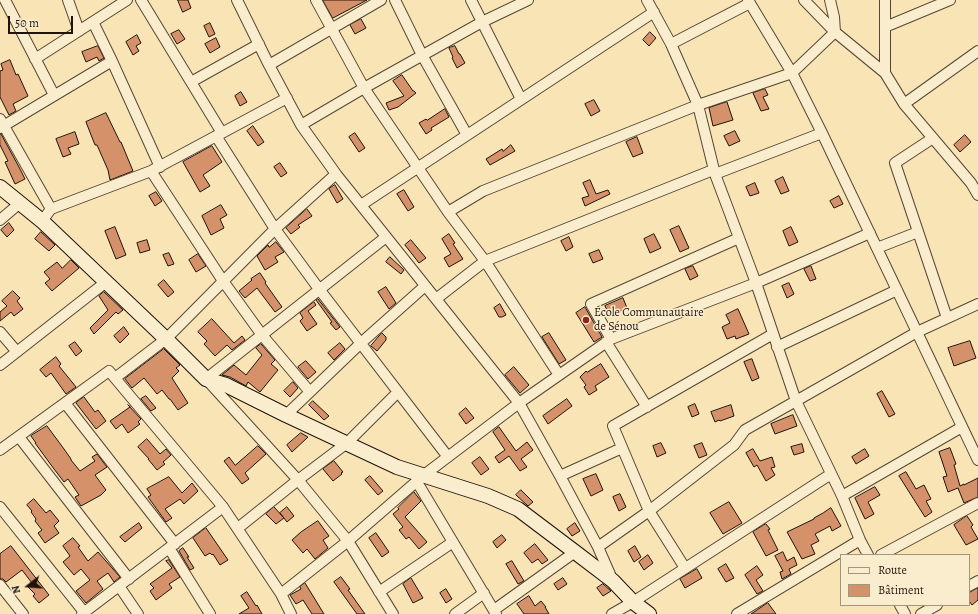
<!DOCTYPE html>
<meta charset="utf-8">
<style>
body{margin:0}
#map{position:relative;width:978px;height:614px;overflow:hidden;background:#f8e4b4;font-family:Alegreya,serif}
canvas{display:block}
.legend{position:absolute;left:840px;top:554px;width:130px;height:52px;box-sizing:border-box;background:#faedce;border:1px solid #a39680;margin:0;padding:5px 7px;list-style:none;font-size:12px;color:#20130b}
.legend li{display:flex;align-items:center;gap:8px;height:20px}
.legend b{width:20px;border:1px solid #a39680}
.north{position:absolute;left:8px;top:566px;width:40px;height:40px;-webkit-text-stroke:3px #faedce;paint-order:stroke;rotate:253deg;font-size:11px;font-weight:700;line-height:16px;text-align:center;color:#20130b}
.north::after{content:'';display:block;margin:auto;width:14px;height:18px;background:#20130b;clip-path:polygon(50% 0,100% 100%,50% 72%,0 100%)}
.scale{position:absolute;left:8px;top:16px;width:65px;height:18px;box-sizing:border-box;border:2px solid #20130b;border-top:0;padding-left:5px;font-size:12px;line-height:14px;white-space:nowrap;color:#20130b;-webkit-text-stroke:3px #faedce;paint-order:stroke}
</style>
<div id="map">
<canvas width="978" height="614"></canvas>
<ul class="legend">
<li><b style="height:5px;background:#faedce"></b>Route</li>
<li><b style="height:11px;background:#d4916a"></b>Bâtiment</li>
</ul>
<div class="north">N</div>
<div class="scale">50 m</div>
</div>
<script>
const context = document.querySelector('canvas').getContext('2d');
context.lineJoin = 'round';
function paint(path, color) {
  context.fillStyle = color;
  context.fill(path, 'evenodd');
}
function trace(path, color, width, dash) {
  context.strokeStyle = color;
  context.lineWidth = width;
  context.lineCap = dash ? 'butt' : 'round';
  context.setLineDash(dash || []);
  context.stroke(path);
}
function drawText(font, color, halo, rows, align = 'center') {
  context.font = font + ' Alegreya,serif';
  context.lineWidth = 3;
  context.setLineDash([]);
  context.textBaseline = 'middle';
  context.strokeStyle = halo;
  context.fillStyle = color;
  for (const [text, x, y, turn = 0] of rows) {
    context.save();
    context.translate(x, y);
    context.rotate((+turn || 0) * Math.PI / 180);
    context.textAlign = isNaN(turn) ? turn : align;
    if (halo) context.strokeText(text, 0, 0);
    context.fillText(text, 0, 0);
    context.restore();
  }
}
const building = new Path2D(`
 M178 0H188L191 8 183 12Z
 M323 0H367L333 18Z
 M361 19 366 28 355 34 350 25Z
 M210 23 215 34 209 37 204 26Z
 M179 30 185 39 177 44 171 34Z
 M650 32 656 38 649 46 643 40Z
 M137 35 141 43 136 46 139 51 133 55 126 42Z
 M216 38 220 47 210 53 205 44Z
 M98 46 104 58 99 61 97 57 86 62 82 52Z
 M455 46 459 54H460L465 63 457 68 452 58 453 57 449 48Z
 M10 60 16 75 18 74 28 96 13 104 16 111 9 115 0 97V71L3 70 1 64Z
 M402 75 413 91H414L416 93 398 107 389 110 386 103 404 96 393 81Z
 M765 89 768 95 763 97 769 109 761 111 753 93Z
 M241 92 247 102 240 106 235 96Z
 M594 100 600 111 591 116 585 104Z
 M727 102 733 120 713 126 709 108Z
 M445 109 449 117 431 128 432 130 426 134 419 123 426 119 427 120Z
 M106 113 120 142H121L133 171 110 180 108 170 97 145H95L86 122Z
 M253 126 264 142 258 146 247 131Z
 M735 131 740 141 729 146 724 136Z
 M75 132 79 144 68 148 71 154 63 157 56 139Z
 M355 133 365 148 359 152 349 137Z
 M0 134H1L19 167 25 179 15 184 5 162 8 161 0 145Z
 M965 135 971 142 960 152 954 145Z
 M637 137 643 153 633 157 626 142Z
 M511 145 515 151 490 165 486 159 502 149 503 151Z
 M212 146 222 162 203 175 210 186 200 192 183 162Z
 M280 163 287 173 281 177 274 167Z
 M783 177 789 191 781 194 775 181Z
 M590 180 596 194 608 190 610 194 585 206 582 198 589 196 583 183Z
 M755 183 759 193 750 196 746 187Z
 M335 185 343 199 337 203 329 189Z
 M404 190 414 207 408 211 397 194Z
 M156 192 162 201 155 206 149 196Z
 M839 196 843 204 834 208 830 201Z
 M221 205 227 215 220 219 224 228 211 235 202 216Z
 M307 209 312 216 298 225 300 227 291 234 286 228Z
 M9 223 14 230 7 237 1 230Z
 M679 226 689 248 680 252 670 230Z
 M115 227 126 255 116 259 105 231Z
 M791 227 798 242 789 246 783 231Z
 M41 232 55 245 49 251 35 239Z
 M449 234 455 243 453 244 463 259 449 267 444 258 451 254 442 239Z
 M654 234 661 248 650 253 644 239Z
 M569 237 573 247 566 251 561 241Z
 M147 240 150 250 140 253 137 243Z
 M411 240 426 258 419 263 405 245Z
 M276 242 284 252 275 257 278 262 265 270 257 256 268 245 269 247Z
 M599 250 603 259 593 263 589 254Z
 M169 253 174 264 168 266 163 255Z
 M198 254 206 266 196 272 189 260Z
 M390 257 404 270 401 274 386 262Z
 M71 260 79 268 52 291 45 283 50 279 44 272 57 262 62 268Z
 M693 266 698 276 690 280 685 269Z
 M811 266 816 279 810 281 804 269Z
 M260 273 266 282 265 283 282 307 275 312 257 288 245 298 239 291 252 280 251 279Z
 M164 280 174 292 168 297 158 285Z
 M789 283 794 294 787 298 782 286Z
 M386 287 396 303 389 309 378 292Z
 M13 291 20 298 17 301 23 309 14 316 11 312 0 321V312L7 306 2 301Z
 M104 292 123 310 118 314 116 312 94 334 90 328 108 310 99 296Z
 M623 298 627 308 610 316 605 306Z
 M318 299 340 327 336 330 330 323 332 322 316 300Z
 M314 302 316 305 308 311 317 324 307 331 300 321 303 318 300 313Z
 M500 304 506 315 502 317H499L494 308Z
 M585 307 602 337 594 342 576 313Z
 M738 309 749 334 736 339 735 336 727 339 722 327 730 323 726 315Z
 M212 319 234 343 242 336 245 340 232 350 227 345 215 356 204 344 207 341 198 332Z
 M124 327 129 334 120 343 114 336Z
 M382 333 386 337V340L377 351 371 346Z
 M549 333 566 360 559 364 542 337Z
 M970 341 976 358 954 366 948 348Z
 M75 342 82 351 76 356 69 346Z
 M340 343 345 349 334 360 328 353Z
 M261 344 275 360 271 364 278 370 260 392 248 382 246 386 230 377 222 375 234 365 246 375 262 355 256 348Z
 M164 349 180 365 176 368 179 371 172 378 188 403 178 410 170 399H169L162 390 157 394 144 378 132 388 125 379Z
 M56 357 61 364 59 366 76 387 66 394 51 373 46 377 40 370Z
 M752 359 759 378 752 381 744 362Z
 M306 361 316 372 308 379 298 367Z
 M601 364 609 377 595 386 597 390 589 395 584 387 586 385 580 377 586 371 587 372Z
 M514 367 529 385 520 393 505 375Z
 M293 382 298 388 290 397 284 391Z
 M882 391 895 414 889 417 877 394Z
 M146 396 156 408 151 411 141 399Z
 M84 397 95 412 98 410 106 421 96 429 76 403Z
 M567 399 572 406 548 424 543 416Z
 M313 401 329 416 324 420 309 405Z
 M695 404 699 414 692 417 688 407Z
 M128 405 141 419 138 422 140 424 128 433 122 424 116 429 110 421 130 407Z
 M731 405 734 416 720 421 719 420 715 422 711 412Z
 M466 408 474 418 466 424 459 414Z
 M793 415 797 426 775 434 771 424Z
 M47 426 64 449 71 459V460L80 471 95 461 92 457 97 454 107 467 95 475 106 490 101 495 81 506 75 497 79 495 68 479 64 482 54 469 35 443H36L31 436Z
 M499 427 516 451 527 442 533 450 521 459 527 467 520 471 509 456 499 463 495 457 505 450 493 432Z
 M301 433 308 437 292 452 287 445Z
 M147 439 160 454 166 449 171 455 163 462 165 464 157 470 148 459H149L138 447Z
 M661 443 666 453 657 457 653 446Z
 M702 443 707 455 699 458 694 446Z
 M802 444 804 452 794 455 791 447Z
 M258 446 266 454 245 473 249 479 242 484 224 461 229 457 235 465Z
 M950 448 956 464 954 465 960 486 964 484V485L978 478V497L964 503 958 488 948 492 943 477 947 476 939 452Z
 M753 449 760 461 772 457 775 467 771 468 775 475 766 481 757 465 754 467 746 453Z
 M865 449 869 456 856 464 852 457Z
 M480 457 489 469 481 475 472 463Z
 M334 461 343 472 341 473 342 474 333 481 323 469Z
 M906 472 916 489 924 485 931 499 926 501 932 512 925 517 899 476Z
 M596 474 603 490 591 496 583 479Z
 M370 476 383 491 378 495 365 480Z
 M169 477 182 493 192 483 198 491 184 504 180 499 165 509 172 518 166 522 148 497 151 495 147 489Z
 M875 487 880 495 868 502 874 514 865 519 855 498Z
 M521 490 533 502 528 506 516 495Z
 M414 492 421 501 405 517 427 542 419 549 409 537 406 539 399 530 403 527 393 514 399 509 398 508Z
 M620 494 626 507 619 511 613 497Z
 M34 499 46 513 50 510 59 521 54 526 59 533 45 543 38 533 42 530 35 521 36 519 31 512 32 511 27 505Z
 M729 502 742 523 723 534 710 513Z
 M274 507 284 518 276 524 266 514Z
 M287 507 294 516 287 522 280 513Z
 M831 508 841 526 832 531 830 526 815 534 819 541 811 545 815 554 802 559 787 532 814 519V518L823 513Z
 M967 516 973 525 971 527 978 539 966 545 954 525Z
 M318 521 329 536 323 540 328 548 315 559 307 549 303 553 292 540 301 532Z
 M139 523 142 528 125 542 120 537Z
 M575 523 580 531 572 536 567 529Z
 M766 524 770 529 768 530 778 550 766 556 753 532Z
 M206 528 228 560 220 565 213 554 212 555 210 553 205 556 193 538Z
 M376 533 389 552 382 557 369 538Z
 M502 535 506 540 497 548 493 542Z
 M73 538 80 546 78 547 88 561 98 552 120 577 114 582 108 573 97 581 103 589 86 603 76 591 90 580 81 569 74 575 63 562 70 556 63 546Z
 M535 544 548 560 542 564 538 559 532 563 524 553Z
 M11 546 49 595 39 603 33 596 35 594 28 587 32 583 22 570 6 582 3 579H0V554Z
 M635 546 641 557 634 562 628 551Z
 M183 548 189 557H187L194 568 190 570 179 551Z
 M783 552 787 561 794 557 797 565 789 569 791 574 782 579 780 572 783 571 775 556Z
 M648 555 653 563 644 570 639 562Z
 M169 560 180 577 169 584 172 588 156 600 150 591 154 588 150 584 172 568 166 561Z
 M512 561 524 581 518 584 506 564Z
 M726 564 734 578 726 582 718 569Z
 M757 566 763 575 756 580 763 591 757 594 745 575Z
 M697 569 702 578 685 588 680 579Z
 M341 577 350 589 348 590 365 614H357L334 582Z
 M411 578 423 598 413 603 403 584Z
 M563 578 567 584 558 590 554 584Z
 M305 583 313 596 324 614H312L303 600 296 604 290 595 301 589 300 587Z
 M603 584 611 591 603 596 597 588Z
 M978 588V600L972 605 969 601V593Z
 M446 589 452 599 446 603 440 593Z
 M247 592 256 606 257 605 262 614H239L249 608 241 596Z
 M529 596 535 606 541 601 546 607H545L549 614H524L517 604Z
 M768 603 776 614H751L757 610Z`);
paint(building, '#d4916a');
trace(building, '#20130b', 1);
const street = new Path2D(`
 M5 0 54 95
 M68 0 79 31
 M141 0 222 133
 M237 0 269 65 301 125 336 174 519 403 560 476 598 547 612 579
 M316 0 364 88 448 212 485 261 559 375
 M395 0 422 55 467 135
 M471 0 521 99
 M748 0 792 73 822 133 978 460
 M804 0 835 32 885 73 904 104 971 183 978 195
 M885 0V73
 M93 22 112 61 160 167
 M885 27 950 0
 M671 44 750 3
 M35 59 127 0
 M269 65 381 0
 M191 82 259 44
 M904 104 978 51
 M0 119 51 209
 M301 125 364 88 482 22 528 0
 M0 128 112 61
 M216 136 275 229 319 289 448 457
 M933 138 895 163 947 318
 M151 171 223 281 262 335 310 392
 M715 174 822 133
 M361 205 654 12
 M448 212 483 191 698 105 792 73 835 32 834 17 830 0
 M0 220 20 203
 M42 221 51 209 151 171 287 98
 M386 237 206 379 298 480 348 541 393 614
 M877 248 918 232
 M436 299 485 261 713 170
 M0 332 17 352
 M611 339 591 304 739 238
 M606 342 647 407
 M777 347 897 290
 M0 365 106 282
 M115 378 166 339 275 229 336 174
 M65 403 175 544
 M286 415 361 343 425 286
 M19 437 129 579
 M0 450 109 371 223 507 281 594
 M560 476 622 448
 M417 482 496 614
 M842 496 962 427
 M0 507 84 612
 M238 528 298 480 347 443 398 392
 M598 547 649 511 734 445 745 430 917 332 978 304
 M169 548 210 614
 M868 555 860 540 842 496 796 401 756 283 870 233
 M881 555 978 503
 M685 568 649 511 613 426 773 334
 M0 585 23 614
 M119 586 138 614
 M969 586 978 581
 M379 592 453 542
 M900 605 905 614
 M494 610 575 552
 M82 614 223 507
 M291 614 281 594 348 541 424 475 519 403 611 339 756 283 715 174 698 105 671 44 647 0
 M455 614 484 593
 M612 614 633 602 831 474
 M737 614 860 540
 M921 614 937 605`);
const secondary = new Path2D(`
 M0 187 42 221 166 339 206 379 226 385 286 415 397 467 488 496 518 509 575 552 613 581 633 602 649 614`);
trace(street, '#564735', 12);
trace(secondary, '#20130b', 16);
trace(street, '#faedce', 10);
trace(secondary, '#faedce', 14);
for (const [x, y, r, color] of [
 [586,320,4,"#8f2418"]
]) {
  const dot = new Path2D();
  dot.arc(x, y, r, 0, 2 * Math.PI);
  context.fillStyle = color;
  context.fill(dot);
  trace(dot, '#faedce', 1.5);
}
drawText('12px', '#20130b', '#faedce', [
 ["École Communautaire",594,313],
 ["de Sénou",594,327]
], 'left');
</script>
